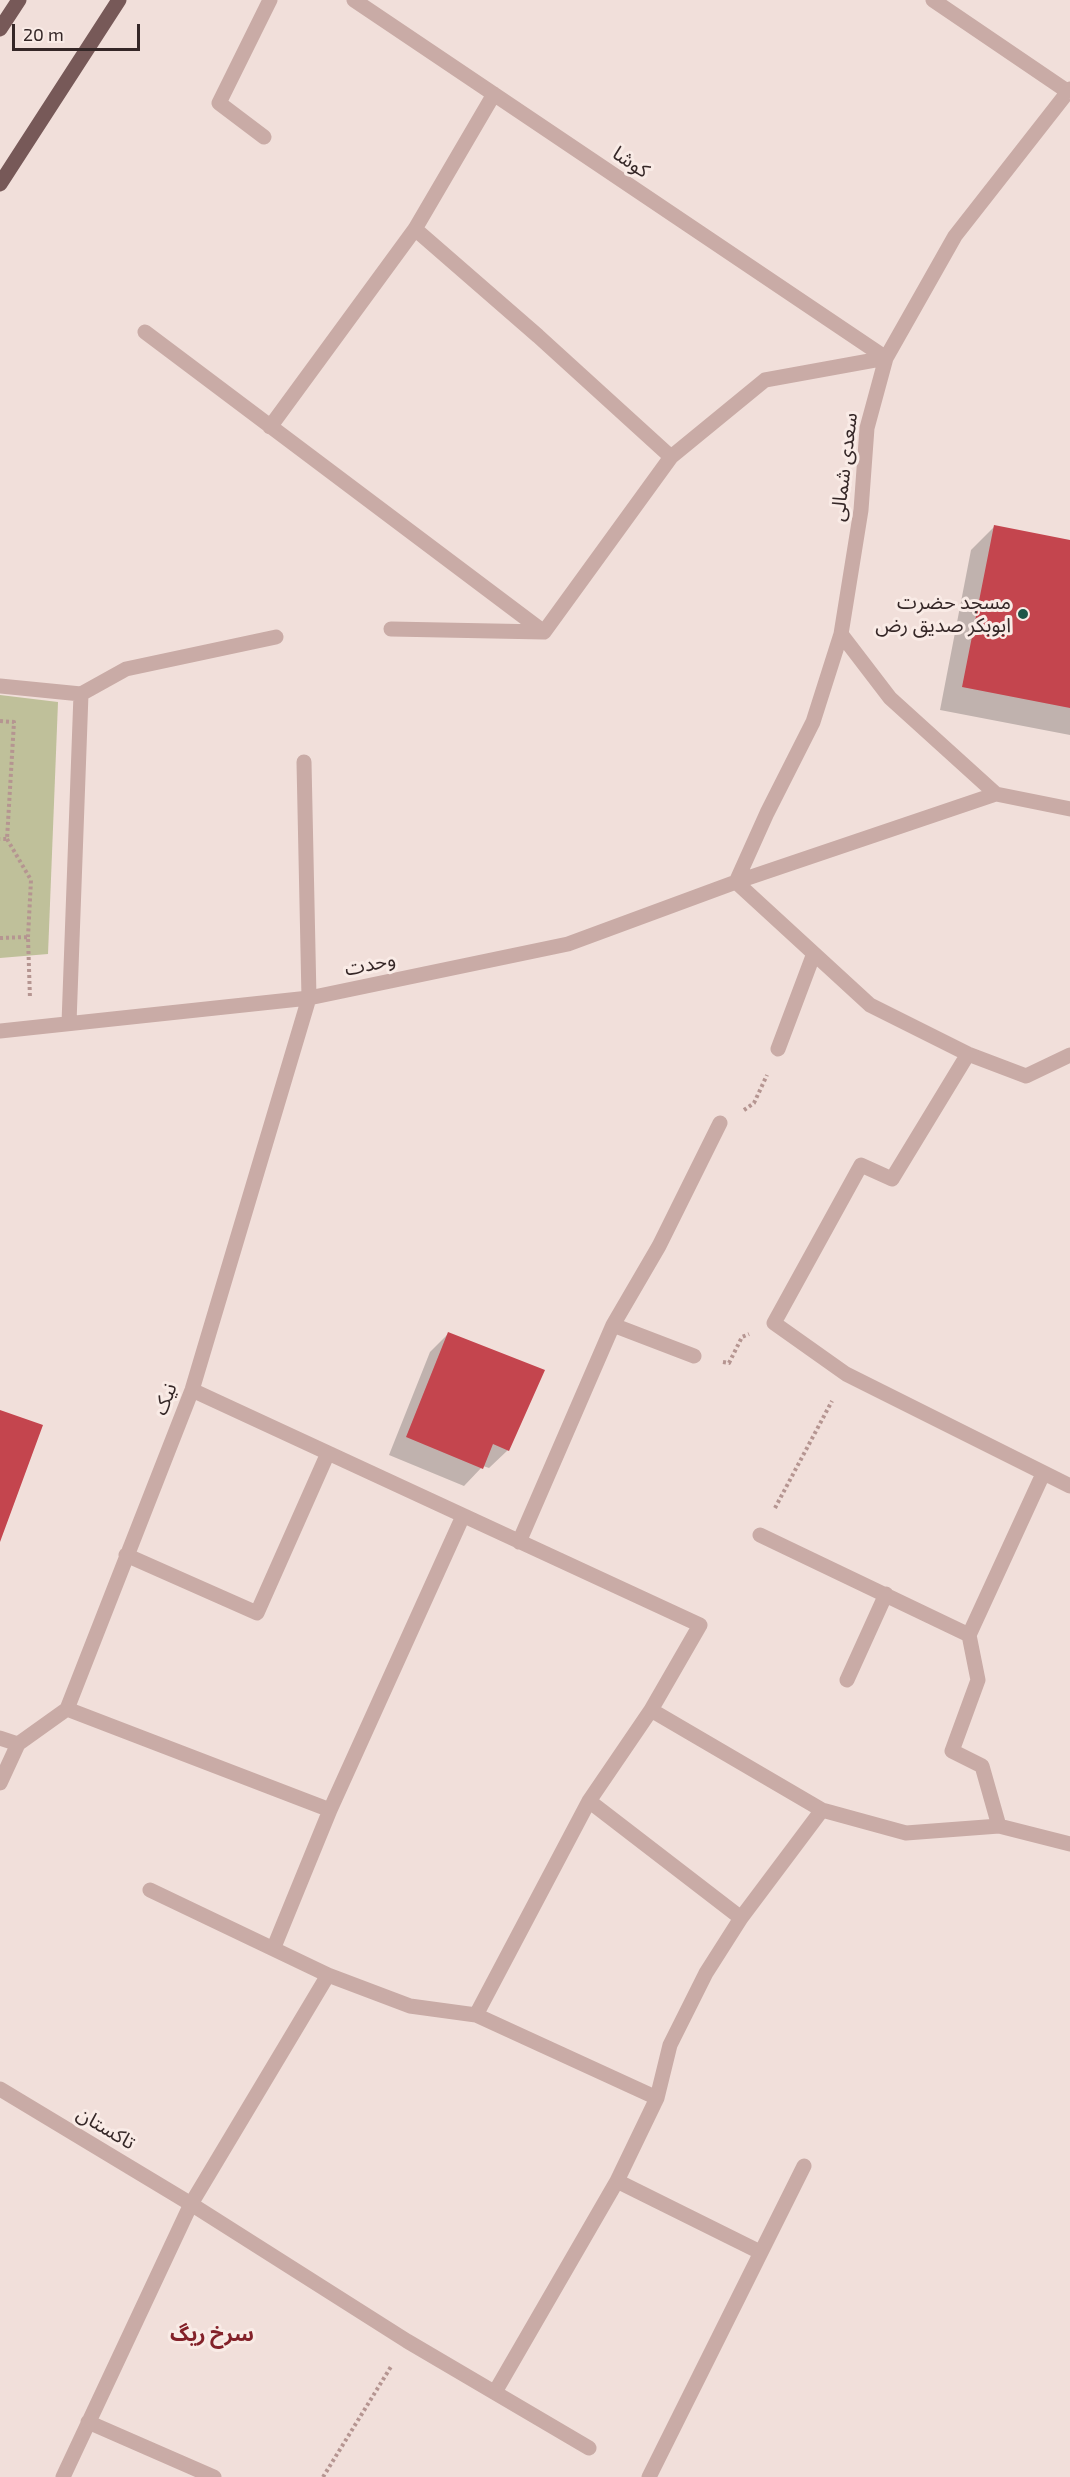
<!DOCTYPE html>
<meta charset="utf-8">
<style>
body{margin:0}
#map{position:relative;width:1070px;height:2477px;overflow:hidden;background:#f1dfda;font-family:"Exo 2",sans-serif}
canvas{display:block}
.scale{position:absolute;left:12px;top:24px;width:128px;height:27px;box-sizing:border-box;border:3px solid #352727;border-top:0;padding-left:8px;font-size:18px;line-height:21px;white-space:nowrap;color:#352727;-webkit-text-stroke:4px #f9ebe6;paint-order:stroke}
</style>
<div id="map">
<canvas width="1070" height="2477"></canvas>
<div class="scale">20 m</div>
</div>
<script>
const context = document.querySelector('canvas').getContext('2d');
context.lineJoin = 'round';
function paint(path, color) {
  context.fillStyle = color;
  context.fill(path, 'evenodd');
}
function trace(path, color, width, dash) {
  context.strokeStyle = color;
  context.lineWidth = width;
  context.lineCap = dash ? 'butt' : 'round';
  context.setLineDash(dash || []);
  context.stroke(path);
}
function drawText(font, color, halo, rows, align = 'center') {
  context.font = font + ' "Exo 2","Noto Sans Arabic",sans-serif';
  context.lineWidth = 6;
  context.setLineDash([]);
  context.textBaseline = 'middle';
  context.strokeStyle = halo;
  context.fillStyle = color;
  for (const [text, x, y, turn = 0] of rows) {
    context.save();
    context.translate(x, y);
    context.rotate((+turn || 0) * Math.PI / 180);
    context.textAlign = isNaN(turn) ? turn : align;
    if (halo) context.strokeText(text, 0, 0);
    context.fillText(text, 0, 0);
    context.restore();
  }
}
paint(new Path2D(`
 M0 695 58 702 48 954 0 958Z`), '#bfc09a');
paint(new Path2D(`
 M994 527 1070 541V735L940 710 971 550Z
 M448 1334 508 1450 489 1468 483 1466 464 1486 389 1455 430 1352Z`), '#0003');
paint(new Path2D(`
 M994 525 1070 540V708L962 687Z
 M448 1332 545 1370 509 1451 493 1444 483 1469 406 1437Z
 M0 1410 43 1425 0 1542Z`), '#c4454e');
trace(new Path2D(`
 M0 721 14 722 7 839H0
 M7 839 31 880 28 937
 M0 938 28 937 30 999
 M744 1110 754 1103 767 1075
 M723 1362 729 1363 742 1337 749 1334
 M775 1508 832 1401
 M323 2477 392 2365`), '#b59591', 4, [3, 3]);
trace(new Path2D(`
 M354 0 886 358
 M933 0 1067 91
 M264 137 219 103 270 0
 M415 229 538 336 671 457
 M145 332 544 632
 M270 427 415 229 494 94
 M391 629 544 632 671 457 765 380 886 358
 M841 634 890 698 996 794
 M0 686 81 694 69 1023
 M81 694 126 669 276 637
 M736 882 767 813 813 722 841 634 861 510 867 428 886 358 955 236 1070 89
 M736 882 870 1005 968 1054 1026 1076 1070 1055
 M0 1031 309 998 568 944 736 882 996 794 1070 809
 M778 1049 813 956
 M968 1054 892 1179 861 1165 774 1323 846 1374 1070 1486
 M613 1325 694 1356
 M192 1390 700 1625 651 1710 589 1801 476 2015
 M760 1535 969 1635
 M519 1542 613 1325 659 1246 720 1123
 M126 1555 257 1613 328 1453
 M847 1680 886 1594
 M67 1709 330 1810
 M651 1710 822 1810 906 1833 999 1826 1070 1844
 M0 1738 18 1744
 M0 1783 18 1744 67 1709 192 1390 309 998 304 762
 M589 1801 741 1918
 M999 1826 982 1766 952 1751 978 1680 969 1635 1043 1474
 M150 1890 328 1975 410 2006 476 2015 657 2098
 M274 1947 330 1810 463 1516
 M0 2089 191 2204 407 2341 589 2448
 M617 2181 760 2252
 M495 2392 617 2181 657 2098 670 2045 706 1973 741 1918 822 1810
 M88 2422 214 2477
 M63 2477 191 2204 328 1975
 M649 2477 804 2166`), '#c9aba6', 15);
trace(new Path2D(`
 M0 29 19 0
 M0 184 119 0`), '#775958', 15);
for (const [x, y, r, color] of [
 [1023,614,6,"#1d5648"]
]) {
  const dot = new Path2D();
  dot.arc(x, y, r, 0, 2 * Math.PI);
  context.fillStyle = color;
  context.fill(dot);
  trace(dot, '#f9ebe6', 2);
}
drawText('20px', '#352727', '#f9ebe6', [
 ["کوشا",631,162,34],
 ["سعدی شمالی",844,467,-83],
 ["وحدت",370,964,-12],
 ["نیک",165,1399,-69],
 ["تاکستان",106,2128,31]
]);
drawText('20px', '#352727', '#f9ebe6', [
 ["مسجد حضرت",1011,602],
 ["ابوبکر صدیق رض",1011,625]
], 'right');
drawText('bold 21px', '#832129', '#f9ebe6', [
 ["سرخ ریگ",212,2334]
]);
</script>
